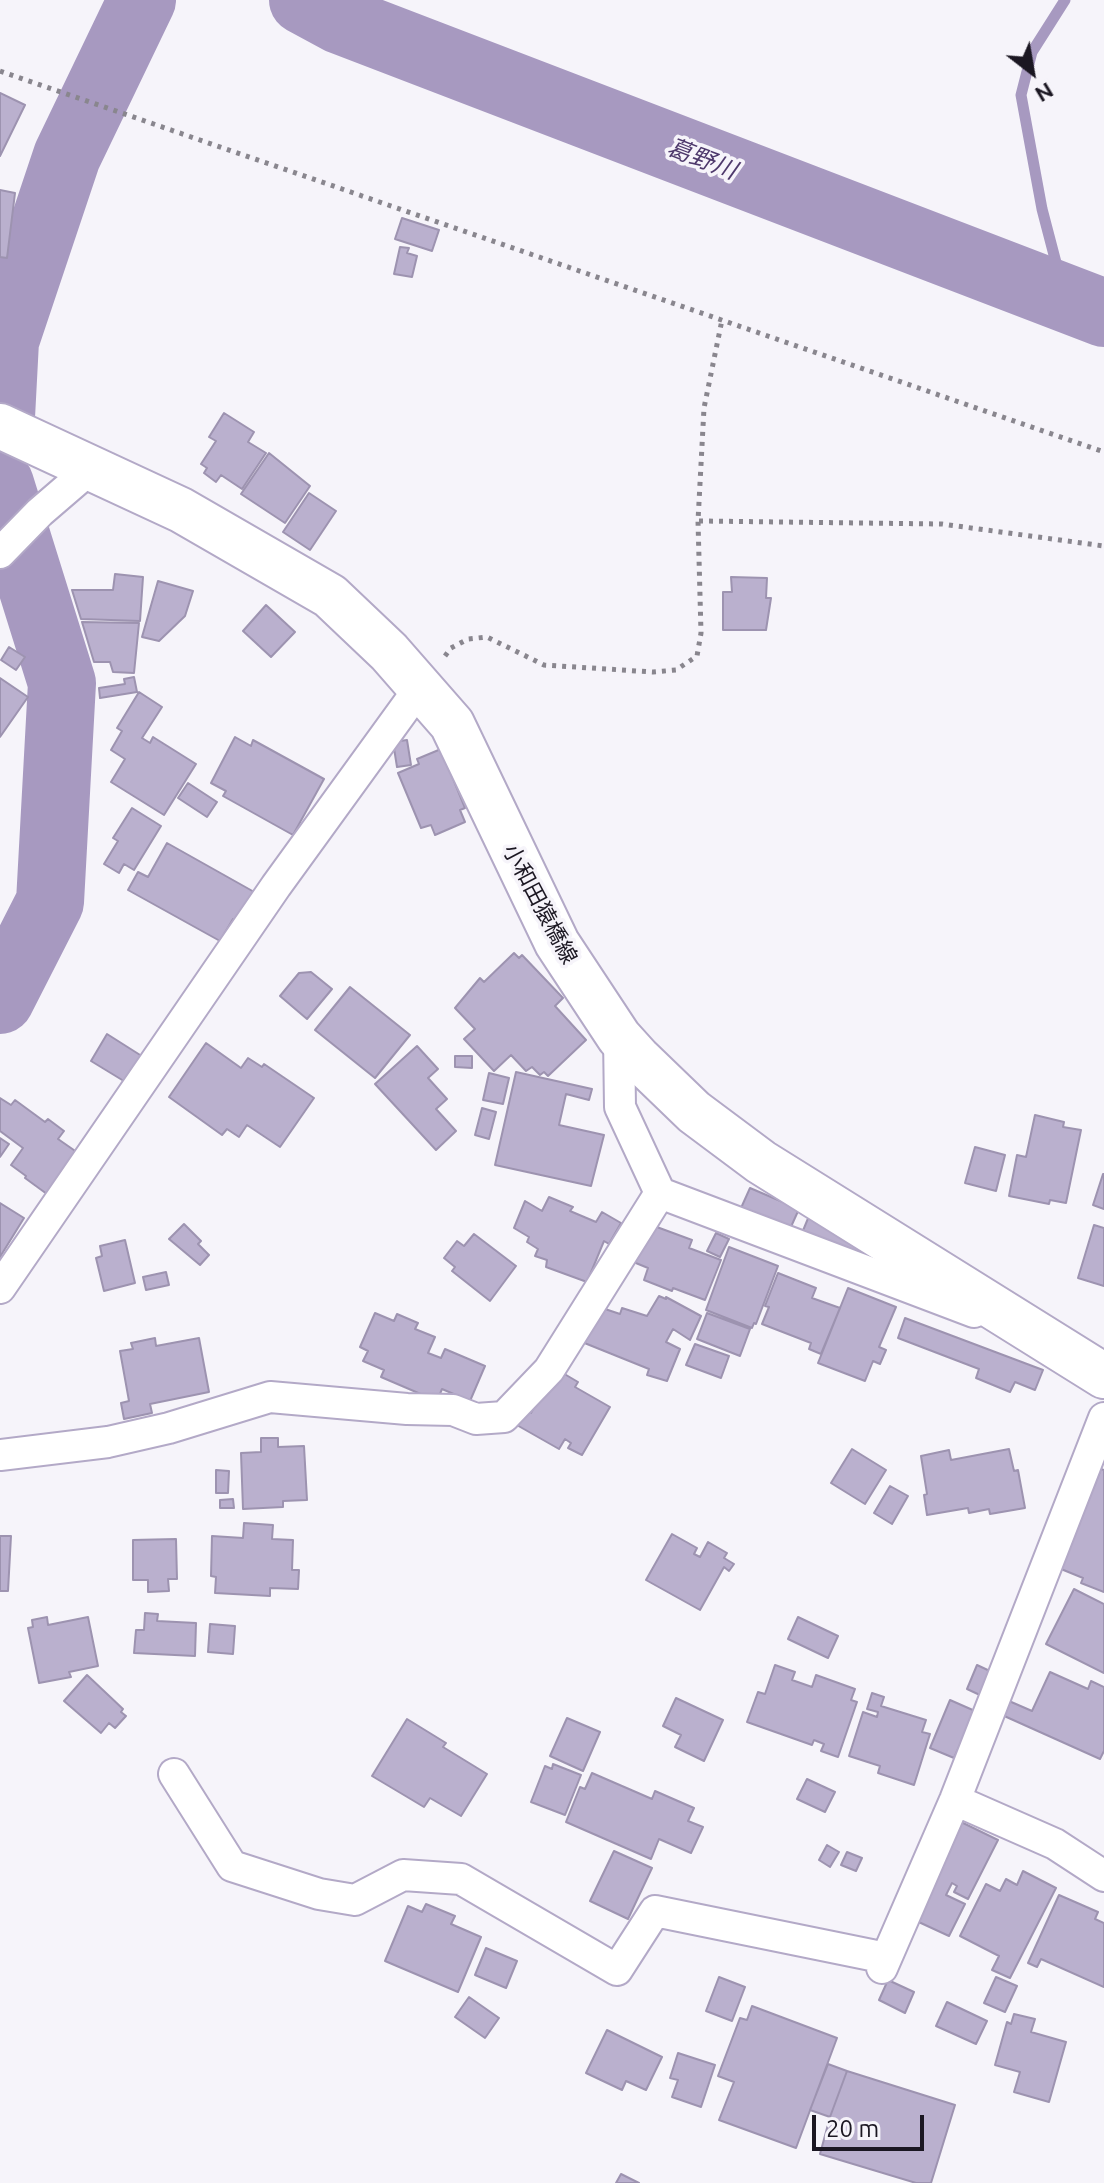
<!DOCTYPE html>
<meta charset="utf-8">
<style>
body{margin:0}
#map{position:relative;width:1104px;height:2183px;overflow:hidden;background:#f6f4fa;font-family:Ubuntu,sans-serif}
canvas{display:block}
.north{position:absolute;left:992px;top:32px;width:80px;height:80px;-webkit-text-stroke:6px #f6f4fa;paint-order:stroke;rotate:149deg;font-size:22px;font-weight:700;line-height:32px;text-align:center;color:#1b1722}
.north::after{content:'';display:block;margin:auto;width:28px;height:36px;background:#1b1722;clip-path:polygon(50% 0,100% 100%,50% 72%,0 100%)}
.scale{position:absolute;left:812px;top:2115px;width:112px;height:36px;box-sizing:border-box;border:4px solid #1b1722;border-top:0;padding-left:10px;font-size:24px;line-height:28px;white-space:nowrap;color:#1b1722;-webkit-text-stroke:6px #f6f4fa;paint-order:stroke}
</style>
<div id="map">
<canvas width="1104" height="2183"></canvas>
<div class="north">N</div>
<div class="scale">20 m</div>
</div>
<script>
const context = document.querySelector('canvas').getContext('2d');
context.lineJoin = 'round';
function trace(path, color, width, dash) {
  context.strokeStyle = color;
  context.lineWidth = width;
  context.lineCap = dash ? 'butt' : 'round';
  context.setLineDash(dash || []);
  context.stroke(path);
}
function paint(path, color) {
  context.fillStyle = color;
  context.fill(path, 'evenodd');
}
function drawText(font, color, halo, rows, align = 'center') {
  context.font = font + ' Ubuntu,"Noto Sans JP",sans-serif';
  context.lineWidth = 7;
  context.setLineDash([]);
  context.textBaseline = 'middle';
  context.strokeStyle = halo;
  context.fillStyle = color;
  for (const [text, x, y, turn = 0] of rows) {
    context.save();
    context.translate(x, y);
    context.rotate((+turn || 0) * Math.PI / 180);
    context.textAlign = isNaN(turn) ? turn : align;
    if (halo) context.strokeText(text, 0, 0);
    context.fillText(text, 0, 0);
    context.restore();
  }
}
trace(new Path2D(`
 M1065 297 1042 209 1021 95 1032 52 1065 0`), '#a799c0', 11);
trace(new Path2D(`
 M303 0 340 20 1104 313
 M0 436 5 341 67 156 142 0
 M0 484 62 683 50 902 0 1000`), '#a799c0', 68);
const building = new Path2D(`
 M0 93 25 105 0 156Z
 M0 190 15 193 7 258 0 257Z
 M402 218 439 230 432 251 395 239Z
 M400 247 409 248 407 253 417 256 412 277 394 274Z
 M224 413 254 432 248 442 266 453 242 489 221 475 216 482 204 473 207 468 201 464 216 441 209 437Z
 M269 453 310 486 285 523 241 494Z
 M309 493 336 511 310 550 283 532Z
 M115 574 143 577 140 621 81 619 72 590H113Z
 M731 577 767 578 766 598H771L766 630H723V592H732Z
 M158 581 193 591 185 616 159 641 142 637Z
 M266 605 295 632 271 657 243 631Z
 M82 622 139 623 134 673 113 672 110 662H94Z
 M9 647 25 657 16 670 1 660Z
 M134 677 137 692 100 698 99 688 125 684 124 679Z
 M0 678 28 697 0 737Z
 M139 692 162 707 142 738 150 743 153 737 196 764 164 815 111 782 125 759 111 750 122 731 117 728Z
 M235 737 251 746 253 740 324 779 293 835 223 796 226 791 211 783Z
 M407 740 411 765 397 767 393 742Z
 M441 749 465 808 460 810 465 822 435 835 431 825 421 828 398 773 419 764 417 759Z
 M188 783 217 802 207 817 178 798Z
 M132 808 161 826 134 870 124 864 119 873 104 864 118 841 113 838Z
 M167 843 256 893 239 923 233 919 220 941 128 890 138 872 148 877Z
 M514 953 519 958 522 955 563 998 555 1006 586 1040 548 1076 544 1072 540 1075 532 1067 526 1071 511 1055 494 1071 464 1039 475 1029 455 1008 480 978 484 982Z
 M311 972 332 989 307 1019 280 996 299 973Z
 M350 987 410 1035 375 1078 315 1030Z
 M107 1034 148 1060 132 1086 91 1061Z
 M206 1043 241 1068 248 1058 262 1067 264 1064 314 1098 280 1147 247 1125 239 1137 227 1129 222 1135 169 1097Z
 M417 1046 438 1069 428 1078 447 1099 436 1109 456 1131 436 1150 375 1084Z
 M455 1056H472V1068L455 1067Z
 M516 1072 592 1089 589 1100 566 1094 559 1125 604 1135 591 1186 495 1165Z
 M489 1073 509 1078 503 1104 483 1100Z
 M0 1098 11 1105 15 1100 45 1122 48 1119 64 1131 58 1139 81 1155 51 1197 25 1178 26 1176 11 1165 23 1148 0 1131Z
 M482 1108 496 1112 489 1139 475 1135Z
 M1035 1115 1064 1122 1063 1127 1081 1130 1066 1203 1050 1200 1049 1204 1009 1196 1017 1155 1026 1157Z
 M0 1138 9 1144 0 1157Z
 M975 1147 1005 1155 996 1191 965 1183Z
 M1103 1174H1104V1209L1093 1205Z
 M750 1188 799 1209 790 1229 741 1208Z
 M549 1197 573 1207 570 1211 596 1222 602 1212 621 1223 609 1244 604 1241 587 1282 546 1267 547 1260 535 1256 538 1249 527 1242 529 1237 514 1228 525 1201 542 1211Z
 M0 1203 24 1218 0 1257Z
 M809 1216 871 1249 867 1259 802 1233Z
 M646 1223 692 1240 689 1248 721 1260 705 1300 673 1288 672 1291 644 1280 648 1268 631 1261Z
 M184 1224 201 1241 198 1244 209 1255 200 1265 169 1239Z
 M1094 1225 1104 1228V1286L1078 1278Z
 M716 1233 729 1239 720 1257 707 1251Z
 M474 1234 516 1266 490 1301 452 1271 455 1267 444 1258 457 1241 464 1246Z
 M125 1240 135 1283 104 1291 96 1258 102 1256 100 1246Z
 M729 1247 778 1266 756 1324 754 1323 752 1328 706 1310Z
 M166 1272 169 1285 146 1290 143 1277Z
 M778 1273 816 1288 812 1298 840 1308 821 1354 809 1349 811 1343 762 1324 769 1307 765 1306Z
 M848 1288 896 1307 879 1347 886 1350 880 1364 873 1361 865 1381 818 1363Z
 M659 1296 666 1299V1297L701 1316 690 1340 673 1329 666 1342 680 1349 667 1381 647 1375 649 1369 582 1342 602 1308 620 1314 622 1308 647 1316Z
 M375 1313 394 1321 397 1314 418 1323 415 1329 435 1337 428 1353 441 1358 445 1349 485 1366 470 1401 442 1389 437 1401 381 1377 384 1370 363 1361 368 1351 360 1347Z
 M707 1313 750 1329 740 1356 697 1339Z
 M905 1318 1043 1370 1035 1390 1015 1382 1010 1392 976 1378 979 1369 898 1338Z
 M155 1338 156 1346 199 1338 209 1392 150 1404 152 1413 124 1419 121 1403 129 1401 120 1351 133 1349 131 1343Z
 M695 1344 729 1356 721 1378 686 1365Z
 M556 1369 578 1382 575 1387 610 1407 582 1455 568 1448 571 1443 565 1439 559 1449 515 1424 524 1409 531 1413Z
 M261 1438H278V1447L304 1446 307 1500 283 1501V1507L243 1509 241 1453 261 1452Z
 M852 1449 886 1470 865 1504 831 1483Z
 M1009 1449 1014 1471 1018 1470 1025 1508 990 1514 989 1509 969 1513 968 1508 927 1515 924 1495 927 1494 921 1456 949 1450 951 1460Z
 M1101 1469 1104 1470V1592L1081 1583 1083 1578 1061 1569Z
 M216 1470 229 1471 228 1493H216Z
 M890 1486 908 1496 892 1524 874 1513Z
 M233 1499 234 1508H220V1500Z
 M244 1523 273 1525 272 1539 293 1540 292 1570H299L298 1589 270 1588V1596L215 1593 216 1577 211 1576 212 1536 243 1538Z
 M672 1534 697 1548 694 1554 700 1557 708 1542 727 1553 724 1558 734 1564 729 1571 724 1567 700 1610 646 1580Z
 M0 1536H11L8 1591H0Z
 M176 1539 177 1579H168L169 1591 148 1592V1580H133V1540Z
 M1074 1589 1104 1604V1673L1046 1644Z
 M145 1613 158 1614 157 1621 196 1623 195 1656 134 1653 136 1630H144Z
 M47 1617 48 1625 88 1617 98 1666 69 1672 71 1677 39 1683 28 1628 33 1627 32 1620Z
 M798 1617 838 1636 828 1658 788 1639Z
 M210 1624 235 1626 233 1654 208 1652Z
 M775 1665 795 1672 792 1680 812 1687 816 1675 855 1689 851 1700 857 1702 838 1757 821 1751 824 1744 814 1740 812 1745 747 1722 758 1692 765 1694Z
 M977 1665 992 1672 982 1696 967 1689Z
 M1050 1672 1088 1689 1091 1681 1104 1687V1751L1100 1759 1002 1715 1009 1701 1032 1711Z
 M87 1675 123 1709 121 1712 126 1716 115 1728 109 1723 101 1733 64 1701Z
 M872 1693 884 1697 881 1706 926 1720 922 1732 930 1734 914 1785 878 1773 880 1766 849 1756 863 1712 877 1717 878 1712 867 1709Z
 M676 1698 723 1720 704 1761 675 1747 681 1735 663 1726Z
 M950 1700 975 1711 954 1758 930 1748Z
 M567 1718 600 1732 583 1771 550 1756Z
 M407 1719 446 1743 443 1747 487 1774 461 1816 430 1798 424 1807 372 1776Z
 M553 1764 581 1775 565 1815 531 1802 545 1766 552 1769Z
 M592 1773 652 1799 655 1791 694 1808 688 1821 703 1827 691 1853 659 1839 651 1859 566 1822 580 1787 585 1789Z
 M807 1779 835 1792 825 1812 797 1799Z
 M957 1820 998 1840 968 1899 954 1892 957 1886 952 1883 946 1895 965 1904 949 1936 910 1918Z
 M827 1845 839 1852 830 1867 819 1860Z
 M614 1851 652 1868 628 1919 590 1901Z
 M847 1852 862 1858 856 1871 841 1865Z
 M1023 1871 1056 1888 1010 1978 992 1970 999 1956 960 1936 986 1884 1000 1891 1006 1879 1017 1885Z
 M1059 1895 1098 1912 1095 1919 1104 1923V1987L1041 1959 1037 1967 1028 1963Z
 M426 1904 455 1916 451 1924 481 1937 458 1992 385 1961 408 1906 422 1912Z
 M486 1948 517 1961 506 1988 475 1975Z
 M719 1977 745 1987 732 2021 706 2011Z
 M996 1977 1017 1986 1005 2012 984 2003Z
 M888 1980 914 1992 905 2013 879 2000Z
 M469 1997 499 2018 485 2038 455 2017Z
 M947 2002 987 2021 976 2044 936 2026Z
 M752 2006 837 2038 796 2148 719 2120 734 2082 718 2076 740 2018 747 2020Z
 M1014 2014 1035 2019 1031 2032 1066 2042 1049 2102 1014 2092 1020 2072 995 2065 1007 2022 1011 2024Z
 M607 2030 662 2057 646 2090 626 2081 622 2090 586 2073Z
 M678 2053 715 2065 701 2107 672 2097 678 2080 670 2078Z
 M828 2064 847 2071 830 2117 810 2110Z
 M847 2071 955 2105 931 2183H916L820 2154 830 2117Z
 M621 2174 639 2183H616Z`);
paint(building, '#bab0ce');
trace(building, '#9d93b0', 2);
const minor = new Path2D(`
 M0 553 40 512 90 469
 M619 1037 620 1107 660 1193 974 1312
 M0 1288 276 886 421 686
 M0 1455 108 1442 169 1428 270 1397 407 1409 453 1410 476 1419 504 1417 549 1370 660 1193
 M174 1774 232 1866 319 1894 355 1900 403 1875 461 1879 617 1970 655 1911 886 1958
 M955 1800 1055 1844 1104 1876
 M882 1968 955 1800 1104 1418`);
const secondary = new Path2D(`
 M0 426 181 510 330 596 389 652 452 724 557 943 619 1037 638 1058 694 1112 761 1162 1104 1376`);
trace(minor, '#b3a9c7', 34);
trace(secondary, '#b3a9c7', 48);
trace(new Path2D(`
 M0 71 1104 452
 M699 521 942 524 1104 546
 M445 656 451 648 468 639 487 637 544 665 653 672 676 670 697 656 701 633 698 521 704 408 722 320`), '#89868e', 5, [4, 6]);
trace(minor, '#fff', 30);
trace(secondary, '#fff', 44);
drawText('22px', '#1b1722', '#f6f4fa', [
 ["小和田猿橋線",540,904,62]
]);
drawText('italic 24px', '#4e396c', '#f6f4fa', [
 ["葛野川",702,159,21]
]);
</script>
